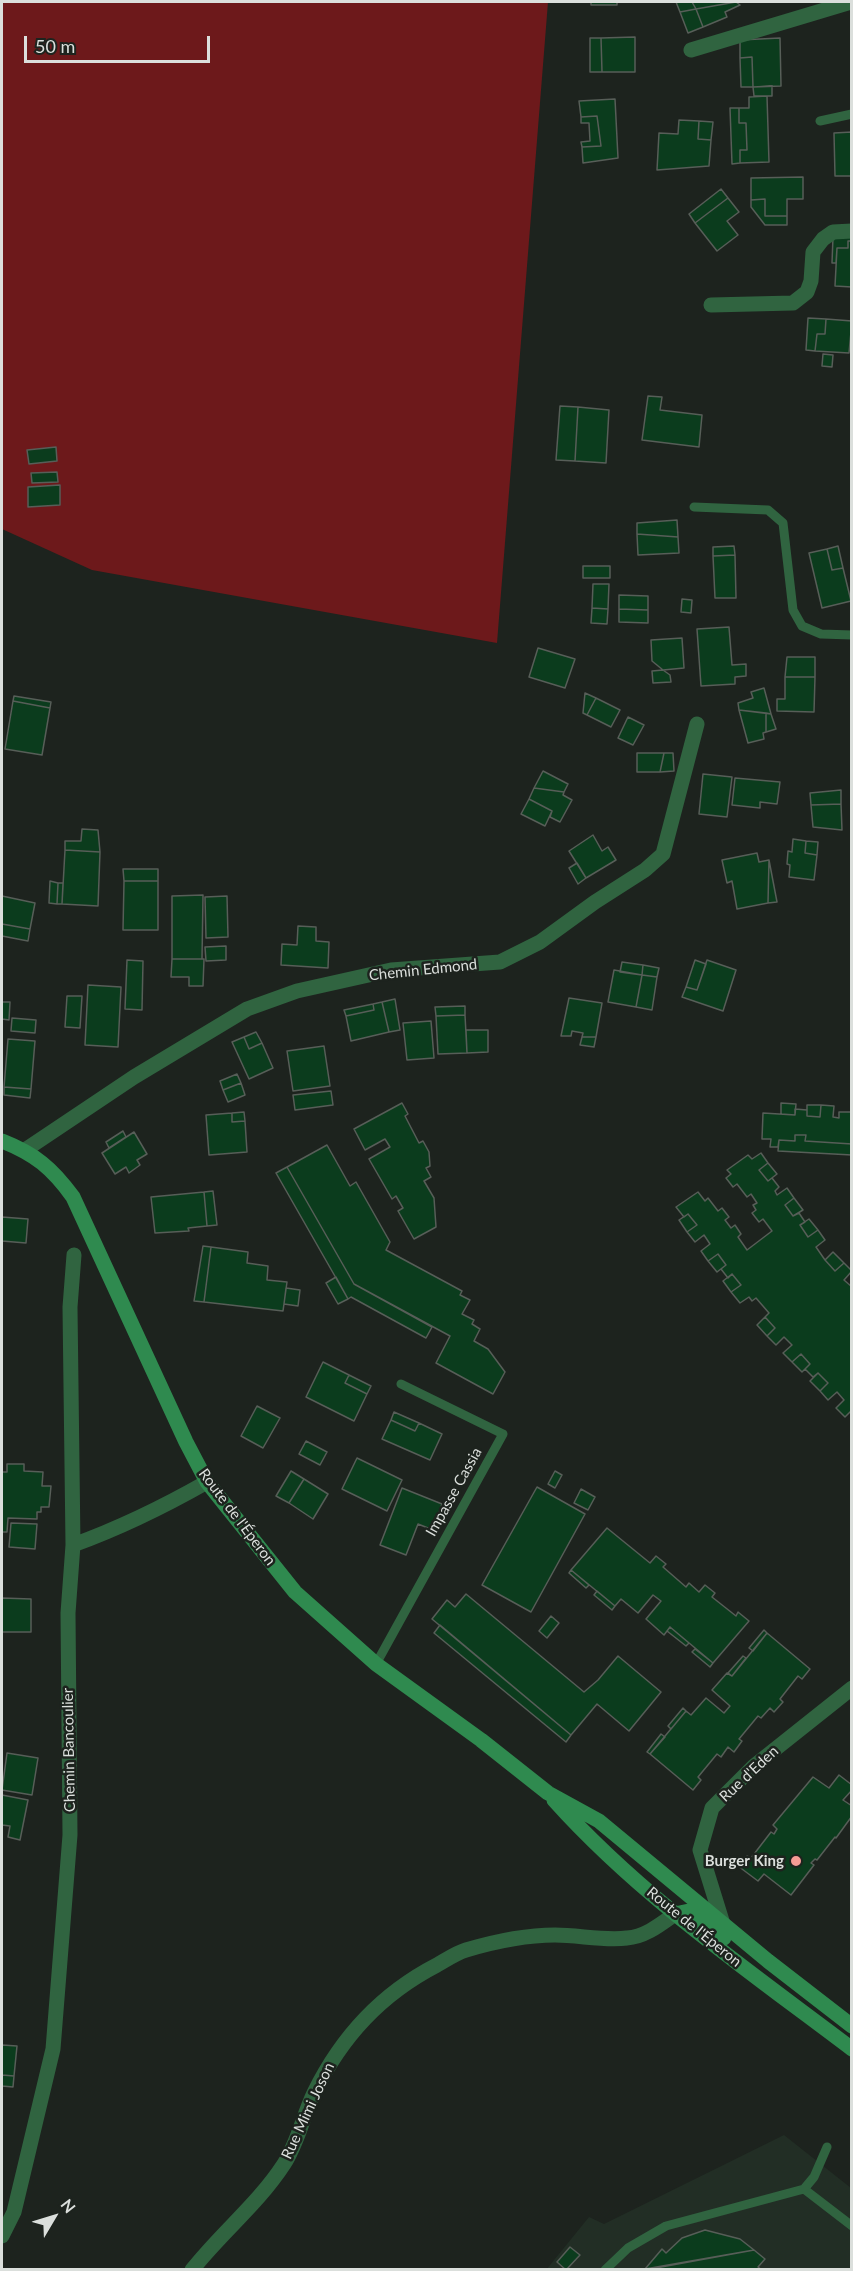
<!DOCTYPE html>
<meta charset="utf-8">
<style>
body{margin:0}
#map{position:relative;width:853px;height:2271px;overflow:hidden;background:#1d231e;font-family:Lato,sans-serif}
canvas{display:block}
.frame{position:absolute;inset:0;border:3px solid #dbdfdc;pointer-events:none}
.north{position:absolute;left:24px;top:2187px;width:60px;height:60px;-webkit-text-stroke:4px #1d231e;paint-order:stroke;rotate:52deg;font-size:16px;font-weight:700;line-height:24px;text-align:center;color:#dbdfdc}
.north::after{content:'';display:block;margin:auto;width:21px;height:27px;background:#dbdfdc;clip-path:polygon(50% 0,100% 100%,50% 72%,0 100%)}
.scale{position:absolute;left:24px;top:36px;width:186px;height:27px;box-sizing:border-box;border:3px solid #dbdfdc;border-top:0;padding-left:8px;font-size:18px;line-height:21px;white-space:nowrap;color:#dbdfdc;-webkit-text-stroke:4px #1d231e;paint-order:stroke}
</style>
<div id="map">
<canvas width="853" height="2271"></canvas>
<div class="frame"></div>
<div class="north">N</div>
<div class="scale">50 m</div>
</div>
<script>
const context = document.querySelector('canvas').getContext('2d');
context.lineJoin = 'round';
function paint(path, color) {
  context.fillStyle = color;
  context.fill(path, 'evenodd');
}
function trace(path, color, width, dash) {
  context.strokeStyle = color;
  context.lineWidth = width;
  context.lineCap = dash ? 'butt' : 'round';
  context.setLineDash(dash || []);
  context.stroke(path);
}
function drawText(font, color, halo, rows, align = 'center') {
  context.font = font + ' Lato,sans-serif';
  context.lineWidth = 5;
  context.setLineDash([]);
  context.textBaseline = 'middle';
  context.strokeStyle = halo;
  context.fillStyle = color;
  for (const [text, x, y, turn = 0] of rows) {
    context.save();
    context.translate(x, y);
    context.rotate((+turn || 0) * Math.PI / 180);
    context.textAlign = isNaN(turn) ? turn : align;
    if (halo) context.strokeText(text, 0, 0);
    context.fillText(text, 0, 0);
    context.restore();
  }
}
paint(new Path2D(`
 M784 2135 851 2188V2269L546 2270 589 2217 604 2224Z`), '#222e25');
paint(new Path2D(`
 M2 2H548L497 643 92 570 2 529Z`), '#6d191b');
const building = new Path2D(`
 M591 2H617V5H591Z
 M676 2H692L696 9 680 12Z
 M692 2H736L696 9Z
 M736 2 740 5 725 12 727 17 703 27 696 9Z
 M696 9 703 27 688 33 680 12Z
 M635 37V72H602L601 38Z
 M590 38H601L602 72H590Z
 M780 38 781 86 753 87 752 57 740 58V40Z
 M752 57 753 87H741L740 58Z
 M772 86V96H754L753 87Z
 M767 96 769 162 740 163V150H747L746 123H739V108H749V97Z
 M615 99 618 158 583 163 582 147 601 146 597 116 581 117 579 101Z
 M730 108H739V123H746L747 150H740V163L732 164Z
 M597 116 601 146 582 147 581 142 590 141 589 123H581V117Z
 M679 120 699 121 698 139 711 140 709 166 657 170 659 133 678 134Z
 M699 121 713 122 711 140 698 139Z
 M852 132V176H835L834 133Z
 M803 177V199H787V216H765V199L751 200V178Z
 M721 189 728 198 695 223 689 214Z
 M728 198 739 212 727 221 738 235 717 251 695 223Z
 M765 199V216H787V225H765L751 207V200Z
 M833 237H852V241H848V248H837L836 263H832Z
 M848 241H852V287L835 286 837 248H848Z
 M808 318 826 319 825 334H817L815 351 806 350Z
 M826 319 852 321 849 353 815 351 817 334H825Z
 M823 354 833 355 832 367 822 366Z
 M648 396 662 397 660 410 702 415 699 447 642 440Z
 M560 406 578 407 575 461 556 460Z
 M578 407 609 410 606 463 575 461Z
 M56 447 57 461 29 464 27 450Z
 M57 472 58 482 32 483 31 473Z
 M60 485V505L28 507V487Z
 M677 520 678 537 637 534V523Z
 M637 534 678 537 679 553 638 555Z
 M734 546 735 555 713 556V547Z
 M838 546 843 568 832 570 827 549Z
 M827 549 832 570 843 568 851 601 822 608 809 553Z
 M735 555 736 598H715L713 556Z
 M583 566H610V578H583Z
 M593 584H609L608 609 592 608Z
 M619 595 648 596V610L619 609Z
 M682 599 692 600 691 613 681 612Z
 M592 608 608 609 607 624 591 623Z
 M619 609 648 610V623L619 622Z
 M729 627 732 665 746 664V676L735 677V684L701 686 697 629Z
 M682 638 684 668 663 670 652 661 651 640Z
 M538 648 575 659 565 688 529 677Z
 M787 657H815V677H785Z
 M663 670 670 675 671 682 653 683 652 671Z
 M785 677H815L814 712 777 711V699H785Z
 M764 688 771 714 739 710 738 703 753 698 751 692Z
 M585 693 596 698 587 715 583 713Z
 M14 696 51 702 50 708 13 701Z
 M596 698 620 710 611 727 587 715Z
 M13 701 50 708 42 755 5 749Z
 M739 710 766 713V732L763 733 764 739 748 743Z
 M766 713 771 714 776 729 766 732Z
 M628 717 644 725 633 745 618 738Z
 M637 753H664L660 772H637Z
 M664 753H673L674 771 660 772Z
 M543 771 568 784 564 792 534 788Z
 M703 774 732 777 727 817 699 814Z
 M735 778 780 782 777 804 760 802V808L732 805Z
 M534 788 564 792 563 795 572 800 560 822 550 817 552 811 529 799Z
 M841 790V804L811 805 810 793Z
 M529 799 552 811 545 826 521 814Z
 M841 804 842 830 813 827 811 805Z
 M82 829 98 830 100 852 65 850V841H81Z
 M593 835 602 851 608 847 616 860 586 878 569 851Z
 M793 839 806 841 805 853 817 855 814 880 789 877 790 865 787 864 788 851 792 852Z
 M806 841 818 842 817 855 805 853Z
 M65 850 100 852 98 906 62 904Z
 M757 853 759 862 769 860 768 903 737 909 732 881 727 883 722 860Z
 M769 860 777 902 768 903Z
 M577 863 586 878 578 884 569 868Z
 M123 869H158V881H124Z
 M50 881 58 883 57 904 49 903Z
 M124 881H158V930H123Z
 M58 883H63L62 904H57Z
 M203 895 202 959H172V896Z
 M2 896 35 903 30 929 2 924Z
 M227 896 228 937 206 938 205 897Z
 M2 924 30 929 28 941 2 936Z
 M298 926 316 927V941L329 942 328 968 281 965 282 944 297 945Z
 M226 946V960L206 961 205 947Z
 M172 959H204L203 986H189V977H171Z
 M127 960 143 961 142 1010 125 1009Z
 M695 960 706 964 697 990 686 987Z
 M707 960 736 970 723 1011 682 997 686 987 697 990Z
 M622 962 643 965 642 975 620 972Z
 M643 965 659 968 657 977 642 975Z
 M614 970 642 975 636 1007 608 1002Z
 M642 975 657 977 652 1010 636 1007Z
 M88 985 121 987 118 1047 85 1045Z
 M67 996H82L80 1028 65 1027Z
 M569 998 602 1003 596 1037H582L583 1033 572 1031 571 1036H561Z
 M395 999 400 1030 389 1032 382 1002Z
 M2 1002H10L9 1020 2 1019Z
 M382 1002 389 1032 351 1041 346 1016 374 1010 373 1004Z
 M373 1004 374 1010 346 1016 344 1010Z
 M465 1006V1015L436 1016 435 1007Z
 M465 1015 467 1053 438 1054 436 1016Z
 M12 1018 36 1020 35 1033 11 1031Z
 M431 1021 434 1058 407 1060 403 1023Z
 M466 1030H488V1052L467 1053Z
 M256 1032 262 1043 249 1049 244 1037Z
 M244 1037 249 1049 262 1043 273 1068 249 1079 232 1042Z
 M582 1037H596L594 1047 580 1045Z
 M8 1039 35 1041 31 1089 4 1087Z
 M324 1046 330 1086 293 1091 287 1051Z
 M237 1074 241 1083 223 1090 220 1081Z
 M241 1083 245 1095 228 1102 223 1090Z
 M4 1087 31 1089 30 1098 4 1095Z
 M331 1091 333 1105 295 1110 293 1095Z
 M402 1103 408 1114 405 1116 419 1143 423 1141 429 1152 430 1166 426 1168 431 1177 424 1181 434 1198 436 1227 414 1239 398 1211 403 1208 396 1196 392 1199 369 1159 390 1147 385 1139 365 1150 354 1129Z
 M781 1103 796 1104 795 1115 781 1114Z
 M807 1105H821L820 1117 807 1116Z
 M821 1105 834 1106 833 1117 839 1118V1112H851L852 1144 805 1141 806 1135H795V1141L779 1140 778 1147H770L771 1139H762L763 1113 795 1115V1109L807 1110V1116L820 1117Z
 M244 1112 245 1121 232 1122V1113Z
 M232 1113V1122L245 1121 247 1152 209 1155 206 1115Z
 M123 1131 126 1137 109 1148 106 1142Z
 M134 1132 147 1154 137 1160 140 1165 129 1173 126 1167 115 1174 102 1153Z
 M795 1135H806L805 1141 852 1144V1155L778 1151 779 1140 795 1141Z
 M327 1145 350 1186 356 1182 390 1242 386 1250 462 1291 460 1295 470 1300 462 1314 474 1320 472 1324 480 1329 474 1341 488 1349 505 1372 493 1394 436 1363 450 1336 354 1284 287 1167Z
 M761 1153 768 1163 759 1170 768 1181 772 1178 779 1187 775 1191 777 1195 787 1188 794 1198 785 1205 793 1216 799 1213 805 1222 800 1225 808 1237 818 1230 825 1240 816 1247 825 1260 835 1271 844 1263 852 1271 844 1280 852 1287V1410L845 1417 836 1408 844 1400 837 1392 828 1400 820 1391 828 1383 818 1373 813 1377 805 1369 810 1364 801 1354 792 1362 783 1353 792 1345 784 1337 776 1345 767 1336 775 1328 765 1317 769 1313 756 1298 752 1301 749 1297 740 1303 731 1292 741 1285 732 1274 728 1278 721 1269 726 1265 718 1254 708 1261 701 1251 710 1244 704 1235 695 1242 687 1232 697 1225 688 1214 684 1217 676 1207 698 1192 705 1201 708 1198 718 1211 722 1208 729 1217 725 1220 731 1228 735 1225 741 1234 738 1237 747 1250 772 1231 763 1219 759 1222 752 1213 756 1210 753 1205 757 1203 751 1194 747 1197 737 1184 733 1187 726 1178 731 1174 727 1170 748 1155 752 1159Z
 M768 1163 777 1174 768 1181 759 1170Z
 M287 1167 354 1284 432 1327 426 1338 351 1297 348 1299 276 1173Z
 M213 1191 217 1225 207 1226 204 1192Z
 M204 1192 207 1226 188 1228 189 1231 155 1233 151 1197Z
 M794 1198 803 1210 793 1216 785 1205Z
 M688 1214 697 1225 687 1232 679 1220Z
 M2 1217 28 1219 26 1243 2 1241Z
 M809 1219 818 1230 808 1237 800 1225Z
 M203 1246 211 1247 204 1302 194 1301Z
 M211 1247 248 1252 247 1263 268 1266 267 1280 287 1282 283 1311 204 1302Z
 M833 1252 844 1263 835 1271 825 1260Z
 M718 1254 726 1265 717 1272 708 1261Z
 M732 1274 741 1285 731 1292 723 1281Z
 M336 1277 348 1299 338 1304 326 1283Z
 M286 1288 300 1290 298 1306 284 1304Z
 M765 1317 775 1328 767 1336 757 1325Z
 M801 1354 810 1364 802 1372 792 1362Z
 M323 1362 349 1375 345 1383 367 1394 354 1421 306 1397Z
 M818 1373 828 1383 820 1391 810 1381Z
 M349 1375 371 1386 367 1394 345 1383Z
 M257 1406 280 1418 263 1448 241 1436Z
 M394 1412 419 1423 415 1431 391 1420Z
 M391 1420 415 1431 419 1423 442 1434 430 1460 382 1439Z
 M306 1441 327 1452 320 1465 299 1454Z
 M357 1458 402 1480 387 1511 342 1489Z
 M7 1464H24V1471L43 1472 42 1486H51L49 1507H41V1512H37V1519L8 1518 7 1532H2V1472H7Z
 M291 1471 304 1479 289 1503 276 1496Z
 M555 1471 562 1475 555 1488 548 1484Z
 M304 1479 328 1494 313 1519 289 1503Z
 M537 1487 585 1514 531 1612 482 1585Z
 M402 1488 442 1504 433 1530 418 1524 406 1555 380 1545Z
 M581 1489 595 1497 588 1510 574 1503Z
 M11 1523 37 1524 35 1549 9 1547Z
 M607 1528 650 1563 656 1556 666 1564 663 1567 686 1587 689 1583 699 1592 705 1585 715 1593 712 1597 736 1616 738 1612 749 1621 713 1663 670 1627 664 1635 646 1619 661 1601 653 1595 638 1613 621 1599 615 1606 571 1570Z
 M571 1570 589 1585 586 1588 569 1573Z
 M597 1591 615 1606 612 1610 594 1595Z
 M466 1594 584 1692 598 1680 618 1656 661 1692 629 1731 597 1704 571 1735 432 1619 447 1600 455 1607Z
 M2 1598 31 1599V1632H2Z
 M551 1616 559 1623 547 1638 539 1631Z
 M440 1625 571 1735 566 1742 434 1633Z
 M670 1627 689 1643 686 1646 667 1631Z
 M764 1630 767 1633 753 1651 749 1648Z
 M767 1633 810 1669 802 1679 798 1676 780 1699 783 1702 774 1712 770 1708 761 1718 758 1716 739 1739 742 1741 734 1752 728 1747 721 1757 717 1754 698 1777 701 1780 693 1790 650 1754 686 1711 691 1715 706 1698 724 1713 730 1706 712 1690 727 1673 732 1676Z
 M695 1649 713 1663 710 1667 692 1652Z
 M743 1656 746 1658 732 1676 728 1673Z
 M683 1708 686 1711 671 1729 668 1726Z
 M661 1734 665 1737 650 1754 647 1752Z
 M7 1753 38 1758 32 1795 2 1790Z
 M839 1775 852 1785V1790L843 1800 852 1806V1816L836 1838 835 1837 817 1860 815 1859 811 1863 814 1865 791 1895 764 1874 758 1881 738 1866 747 1856 751 1858 771 1832 774 1834 777 1829 773 1825 813 1777 829 1788Z
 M2 1795 28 1800 20 1840 8 1837 10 1826 2 1825Z
 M2 2045 17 2046 14 2076 2 2075Z
 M2 2075 14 2076 13 2087 2 2086Z
 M705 2230 740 2239 754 2250 645 2269 662 2249 666 2253 682 2238Z
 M570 2247 580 2255 566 2270 557 2262Z
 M754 2250 765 2259 758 2267 762 2270H645Z`);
paint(building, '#0b3c1d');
trace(building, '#575e58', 1.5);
trace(new Path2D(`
 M820 121 852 114
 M694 507 768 510 783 523 793 610 802 626 821 634 852 635
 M376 1664 503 1434 401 1384
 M804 2189 852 2226
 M605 2270 628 2248 666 2226 804 2189 814 2177 827 2147`), '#306440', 9);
trace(new Path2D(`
 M691 50 851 2
 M711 305 793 303 807 292 811 281 813 252 823 239 833 232 852 231
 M25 1150 134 1077 247 1009 297 991 391 970 500 962 540 942 595 902 645 870 663 854 697 724
 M73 1545C120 1528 163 1507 207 1482
 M723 1924 700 1850 712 1808 754 1766 852 1688
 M2 2236 14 2212 53 2049 70 1835 68 1613 73 1545 70 1307 74 1255
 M192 2270C221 2233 258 2204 284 2164 298 2142 303 2116 314 2093 342 2036 381 1994 437 1965 446 1960 456 1953 466 1950 493 1942 526 1935 555 1935 579 1935 604 1941 627 1938 645 1937 661 1924 675 1914`), '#306440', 15);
trace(new Path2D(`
 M2 1141C35 1154 52 1168 73 1197L186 1442 207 1482 295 1592 376 1664 481 1740 548 1793 599 1821 768 1961 852 2026
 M554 1800C640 1896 749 1971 852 2049
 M675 1914 689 1911 724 1938`), '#2f8a4f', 15);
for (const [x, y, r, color] of [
 [796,1861,6,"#f59c95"]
]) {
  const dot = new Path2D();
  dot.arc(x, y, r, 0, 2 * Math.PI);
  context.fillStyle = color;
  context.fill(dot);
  trace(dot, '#1d231e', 2);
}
drawText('15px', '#dbdfdc', '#1d231e', [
 ["Chemin Edmond",423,970,-6],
 ["Impasse Cassia",454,1492,-61],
 ["Route de l'Éperon",237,1517,53],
 ["Chemin Bancoulier",69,1750,-91],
 ["Rue d'Eden",749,1774,-43],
 ["Route de l'Éperon",694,1927,39],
 ["Rue Mimi Joson",308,2111,-65]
]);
drawText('bold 15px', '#dbdfdc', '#1d231e', [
 ["Burger King",784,1861]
], 'right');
</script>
